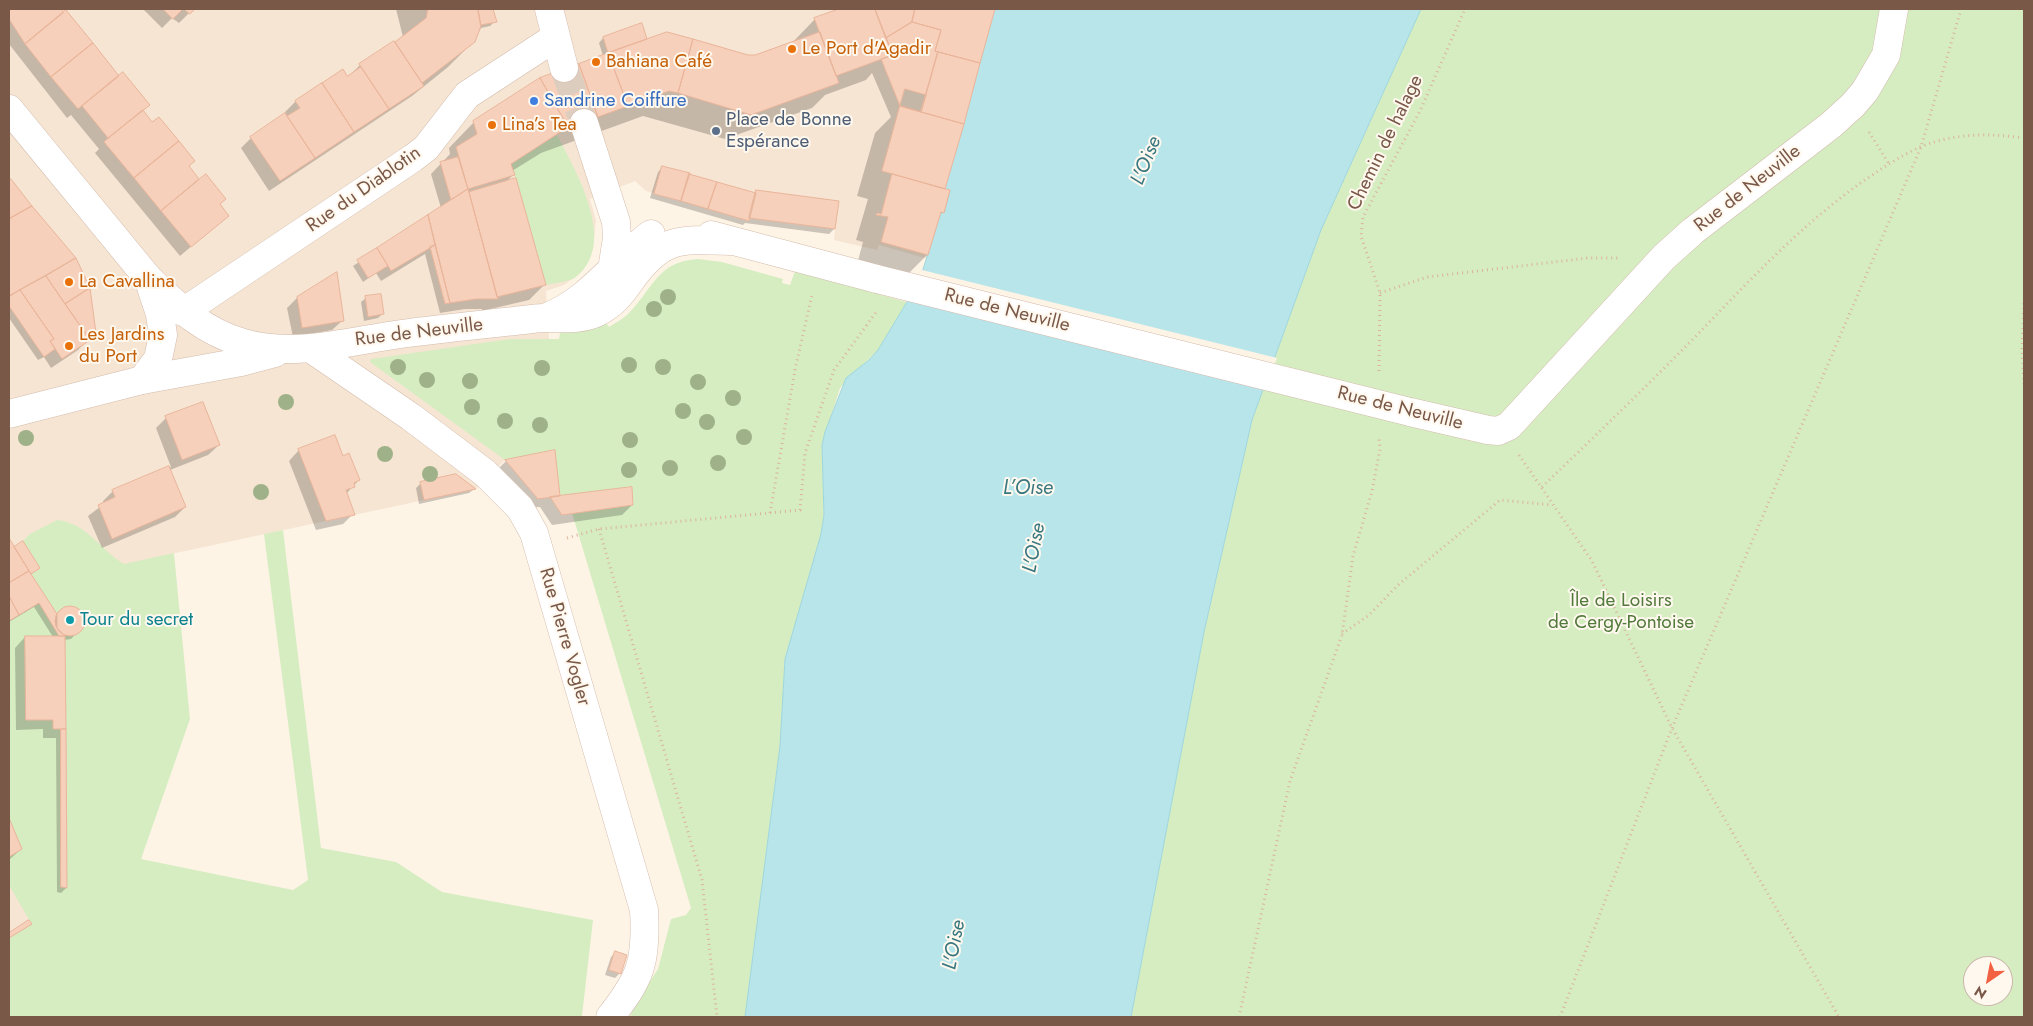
<!DOCTYPE html>
<meta charset="utf-8">
<style>
body{margin:0}
#map{position:relative;width:2033px;height:1026px;overflow:hidden;background:#fef4e6;font-family:Jost,sans-serif}
canvas{display:block}
.frame{position:absolute;inset:0;border:10px solid #7a5848;pointer-events:none}
.north{position:absolute;left:1963px;top:956px;width:50px;height:50px;box-sizing:border-box;background:#fff8ee;border:1px solid #cab8ac;border-radius:50%;rotate:213deg;font-size:14px;font-weight:700;line-height:20px;text-align:center;color:#7a5848}
.north::after{content:'';display:block;margin:auto;width:18px;height:22px;background:#f26141;clip-path:polygon(50% 0,100% 100%,50% 72%,0 100%)}
</style>
<div id="map">
<canvas width="2033" height="1026"></canvas>
<div class="frame"></div>
<div class="north">N</div>
</div>
<script>
const context = document.querySelector('canvas').getContext('2d');
context.lineJoin = 'round';
function paint(path, color) {
  context.fillStyle = color;
  context.fill(path, 'evenodd');
}
function trace(path, color, width, dash) {
  context.strokeStyle = color;
  context.lineWidth = width;
  context.lineCap = dash ? 'butt' : 'round';
  context.setLineDash(dash || []);
  context.stroke(path);
}
function drawText(font, color, halo, rows, align = 'center') {
  context.font = font + ' Jost,sans-serif';
  context.lineWidth = 4;
  context.setLineDash([]);
  context.textBaseline = 'middle';
  context.strokeStyle = halo;
  context.fillStyle = color;
  for (const [text, x, y, turn = 0] of rows) {
    context.save();
    context.translate(x, y);
    context.rotate((+turn || 0) * Math.PI / 180);
    context.textAlign = isNaN(turn) ? turn : align;
    if (halo) context.strokeText(text, 0, 0);
    context.fillText(text, 0, 0);
    context.restore();
  }
}
paint(new Path2D(`
 M9 9H995L945 189 950 190 944 213H941L928 259 879 245 877 250 834 240 835 229 750 218 749 221 646 191 635 181 590 199 596 220 593 249 583 268 575 277 564 285 546 291 549 339 605 338 633 505 562 515 550 497 538 499 505 460 476 489 162 556 172 718 9 1017Z`), '#f6e5d3');
paint(new Path2D(`
 M1421 9H2024V1017H1131L1204 632 1252 420 1321 230ZM1973 966H2003V996H1973Z
 M557 135C575 170 619 243 576 277 569 282 554 283 546 285L511 164Z
 M698 259 722 262 783 279 782 283 790 285 795 271 907 302 878 350 840 388 822 445 824 515 821 534 785 659 780 746 745 1017H630L634 1006 658 969 671 919 686 915 691 908 572 513 633 505 632 487 560 496 554 450 505 460 370 362 371 359 510 339H559L560 333 585 328 604 320 609 327C615 323 623 319 628 314 653 289 657 261 698 259Z
 M57 520C87 523 99 549 124 564L174 553 190 719 141 859 293 890 308 880 264 534 283 530 321 848 396 862 442 892 593 920 582 1016 9 1017V938L31 923 9 885V857L22 849 9 818V621L39 603 59 636H25L26 720H53V729H61V887L67 888 65 635 72 636 80 632 86 619C81 605 66 601 57 614L31 574 40 568 23 541 30 534Z`), '#d6edc2');
const water = new Path2D(`
 M995 9H1421L1321 230 1252 420 1204 632 1131 1017H745L780 746 785 659 821 534 824 515 822 445 825 432 846 378 869 360 878 350 919 282 941 212 944 213 950 191 945 189Z`);
paint(water, '#b8e5ea');
trace(water, '#9dd6dd', 1);
paint(new Path2D(`
 M922 270 1277 358 1265 389 917 281Z`), '#fef4e6');
paint(new Path2D(`
 M9 9H60L227 216 180 256 95 153 99 149 71 115 67 118 9 44Z
 M143 9H193L179 23 172 18 162 28Z
 M396 9H493L495 21 490 26 481 28 474 41 448 67 412 96 269 191 241 148 251 138 286 114 285 112 295 102 342 70 347 78 360 65 403 37Z
 M843 9H993L944 190 942 212 938 216 927 255 902 280 856 268 863 242 856 240 868 199 857 196 875 133 891 117 872 73 866 80 825 95 812 108 725 139 643 116 541 153 512 171 513 175 506 182 544 285 529 300 482 311V309H465L440 313 425 254 381 281 376 273 363 282 353 266 441 208 431 174 450 154 449 148 474 122 603 56 599 43 603 38 641 25 647 41 756 56 791 44 815 19Z
 M663 167 754 194 756 191 838 202 834 229 829 234 745 223 743 225 650 198 658 172Z
 M9 179 74 259 89 288 94 333 78 350 51 368 44 357 38 360 9 318Z
 M297 298 343 320 332 330 293 337 287 308Z
 M366 298 383 313 378 318 364 321 361 302Z
 M166 418 219 445 208 455 170 470 185 507 175 517 102 548 88 516 104 504 103 501 113 491 171 467 156 428Z
 M299 450 342 457 359 480 346 494 353 514 343 524 316 530 289 461Z
 M554 452 559 497 632 505 622 515 552 525 540 507 527 508 496 471 506 461Z
 M421 483 474 489 469 493 419 504 416 488Z
 M9 540 14 549 38 568 30 575 57 616 65 608 78 609 83 616V626L71 639 64 640 66 888 61 893 57 892 56 738H43V729L16 730 15 648 25 637H53L34 607 9 622Z
 M9 821 21 849 9 860Z
 M615 953 625 956 619 974 615 978 605 975 611 957Z`), '#0003');
const building = new Path2D(`
 M9 9H61L64 12 25 44 9 19Z
 M163 9H183L173 19Z
 M184 9H195L190 14Z
 M428 9H478L481 26 475 42 422 83 395 42 426 18Z
 M478 9H493L497 22 481 25Z
 M839 9H875L893 55 836 76 814 18Z
 M875 9H915L912 22 886 38Z
 M915 9H995L980 63 935 51 941 30 912 22Z
 M66 10 93 43 51 77 25 44Z
 M912 22 941 30 935 51 938 52 921 112 900 106 881 59 893 55 886 38Z
 M642 23 647 39 608 53 603 37Z
 M667 32 693 39 678 93 669 91 628 106 608 53Z
 M820 32 839 83 751 115 678 93 693 39 748 55H755Z
 M394 41 424 86 389 109 359 64Z
 M93 43 119 76 78 109 51 77Z
 M938 52 980 63 964 124 921 112Z
 M608 53 628 106 598 117 579 64Z
 M579 64 598 117 568 127 540 78Z
 M361 67 389 109 354 132 322 83 343 69 347 76Z
 M123 72 150 105 108 138 82 106Z
 M540 78 568 127 511 164 515 175 468 189 456 147 477 134 473 121Z
 M322 83 354 132 315 158 287 116 300 108 295 101Z
 M905 89 926 95 921 112 900 106Z
 M900 106 964 124 945 189 882 171Z
 M143 110 152 122 159 117 179 141 134 178 104 142Z
 M285 113 315 158 280 181 250 137Z
 M179 141 195 161 189 166 199 179 161 211 134 178Z
 M458 157 468 189 451 200 440 162Z
 M662 166 690 173 681 201 654 194Z
 M206 174 226 199 220 204 229 216 191 247 161 211Z
 M689 174 717 182 708 209 681 201Z
 M892 174 950 190 944 213 941 212 928 255 881 242 888 217 876 215 877 213 881 214Z
 M516 178 546 285 497 297 469 192Z
 M11 179 32 206 9 219V180Z
 M717 182 756 193 749 221 708 209Z
 M468 189 498 299H476L450 303 428 215Z
 M756 190 839 201 835 229 749 218Z
 M32 206 76 258 9 296V219Z
 M428 215 435 245 391 271 377 248Z
 M435 245 450 303 445 304 430 247Z
 M377 248 388 266 368 278 357 260Z
 M76 258 90 288 65 304 46 276Z
 M337 272 344 321 302 328 297 297Z
 M46 276 90 340 62 359 50 341 54 339 20 290Z
 M90 288 96 333 90 340 65 304Z
 M20 290 54 339 50 341 55 349 44 357 9 306V297Z
 M381 294 384 314 368 317 365 296Z
 M203 402 220 445 182 460 165 416Z
 M335 435 343 456 349 453 360 480 354 483 355 487 346 490 355 515 326 521 298 449Z
 M555 450 560 496 538 499 505 460Z
 M169 466 186 507 112 539 98 505 115 497 112 490Z
 M456 474 476 489 424 500 420 482Z
 M632 487 633 505 562 515 550 497Z
 M9 538 29 571 9 583Z
 M23 541 40 568 31 574 14 547Z
 M29 571 57 614V628L65 636H59L39 603 19 615 9 596V583Z
 M9 596 19 615 9 621Z
 M55 621a15 15 0 1 1 30 0a15 15 0 1 1-30 0Z
 M25 636H65L66 729H53V720H26Z
 M61 729H66L67 888 61 887Z
 M9 818 22 849 9 857Z
 M29 920 32 924 9 938V933Z
 M615 951 627 955 621 974 609 970Z`);
paint(building, '#f6d0bb');
trace(building, '#eab59a', 1);
trace(new Path2D(`
 M564 68 584 123`), '#ddcdbe', 28, [28, 14]);
const minor = new Path2D(`
 M549 9 564 68
 M584 123 616 222 617 238 612 270
 M711 235 877 279
 M148 278C178 307 202 331 243 343 294 358 350 341 401 334 445 328 489 324 532 319 554 316 576 322 596 313 612 305 621 295 631 280 662 237 679 239 729 241
 M183 312 413 158 426 148 467 95 556 37
 M547 317C590 300 615 261 651 234
 M310 348 411 417 485 473 520 508 534 533 644 910C647 961 641 978 610 1017
 M142 380 241 362 275 353
 M1410 412 1488 430 1498 431 1509 426 1664 257 1693 231 1831 125 1853 105 1865 91 1886 55 1894 9`);
const tertiary = new Path2D(`
 M9 109 148 278 160 314 163 335 158 359 142 380 9 414`);
trace(minor, '#d4bcad', 29);
trace(tertiary, '#d4bcad', 29);
trace(new Path2D(`
 M1869 132 1889 164
 M1380 293 1427 277 1588 258H1621
 M2024 303 2022 350 2024 384
 M1379 371 1380 293 1361 236 1363 217 1420 111 1465 9
 M1519 455 1592 561 1672 728 1839 1017
 M1542 487C1594 437 1646 387 1696 336 1749 281 1800 226 1862 182 1881 169 1900 156 1920 147 1955 133 1988 133 2024 138
 M770 513 795 370 812 295
 M599 529 702 880 717 1017
 M567 538 599 529 800 510 805 453 834 370 877 311
 M1342 634 1369 615 1398 585 1500 500 1552 505
 M1239 1017 1290 781 1342 635 1353 556 1372 491 1380 449 1379 438
 M1560 1017 1672 728 1921 147 1961 9`), '#dbb39d', 3, [1, 4]);
trace(minor, '#fff', 28);
trace(tertiary, '#fff', 28);
const minorBridge = new Path2D(`
 M877 279 1410 412`);
trace(minorBridge, '#d4bcad', 29, []);
trace(minorBridge, '#fff', 28);
context.fillStyle = '#9fb188';
for (const [x, y] of [
 [668,297],
 [654,309],
 [629,365],
 [398,367],
 [663,367],
 [542,368],
 [427,380],
 [470,381],
 [698,382],
 [733,398],
 [286,402],
 [472,407],
 [683,411],
 [505,421],
 [707,422],
 [540,425],
 [744,437],
 [26,438],
 [630,440],
 [385,454],
 [718,463],
 [670,468],
 [629,470],
 [430,474],
 [261,492]
]) {
  context.beginPath();
  context.arc(x, y, 8, 0, 2 * Math.PI);
  context.fill();
}
for (const [x, y, r, color] of [
 [792,49,5,"#e8710a"],
 [596,62,5,"#e8710a"],
 [534,101,5,"#3f7fe0"],
 [492,125,5,"#e8710a"],
 [716,131,5,"#5c6f8a"],
 [69,282,5,"#e8710a"],
 [69,346,5,"#e8710a"],
 [70,620,5,"#0f9aa8"]
]) {
  const dot = new Path2D();
  dot.arc(x, y, r, 0, 2 * Math.PI);
  context.fillStyle = color;
  context.fill(dot);
  trace(dot, '#fff8ee', 2);
}
drawText('19px', '#c56008', '#fff8ee', [
 ["Le Port d'Agadir",802,49],
 ["Bahiana Café",606,62],
 ["Lina’s Tea",502,125],
 ["La Cavallina",79,282],
 ["Les Jardins",79,335],
 ["du Port",79,357]
], 'left');
drawText('19px', '#366cbe', '#fff8ee', [
 ["Sandrine Coiffure",544,101]
], 'left');
drawText('19px', '#4e5e75', '#fff8ee', [
 ["Place de Bonne",726,120],
 ["Espérance",726,142]
], 'left');
drawText('19px', '#7a5848', '#fff8ee', [
 ["Chemin de halage",1386,143,-64],
 ["Rue de Neuville",1748,189,-38],
 ["Rue du Diablotin",364,190,-35],
 ["Rue de Neuville",1007,311,14],
 ["Rue de Neuville",419,333,-7],
 ["Rue de Neuville",1400,409,14],
 ["Rue Pierre Vogler",564,637,74]
]);
drawText('19px', '#527a3c', '#fff8ee', [
 ["Île de Loisirs",1621,601],
 ["de Cergy-Pontoise",1621,623]
]);
drawText('19px', '#0d838f', '#fff8ee', [
 ["Tour du secret",80,620]
], 'left');
drawText('italic 20px', '#3a7881', '#fff8ee', [
 ["L'Oise",1147,161,-68],
 ["L’Oise",1028,489],
 ["L'Oise",1035,548,-79],
 ["L'Oise",955,945,-79]
]);
</script>
